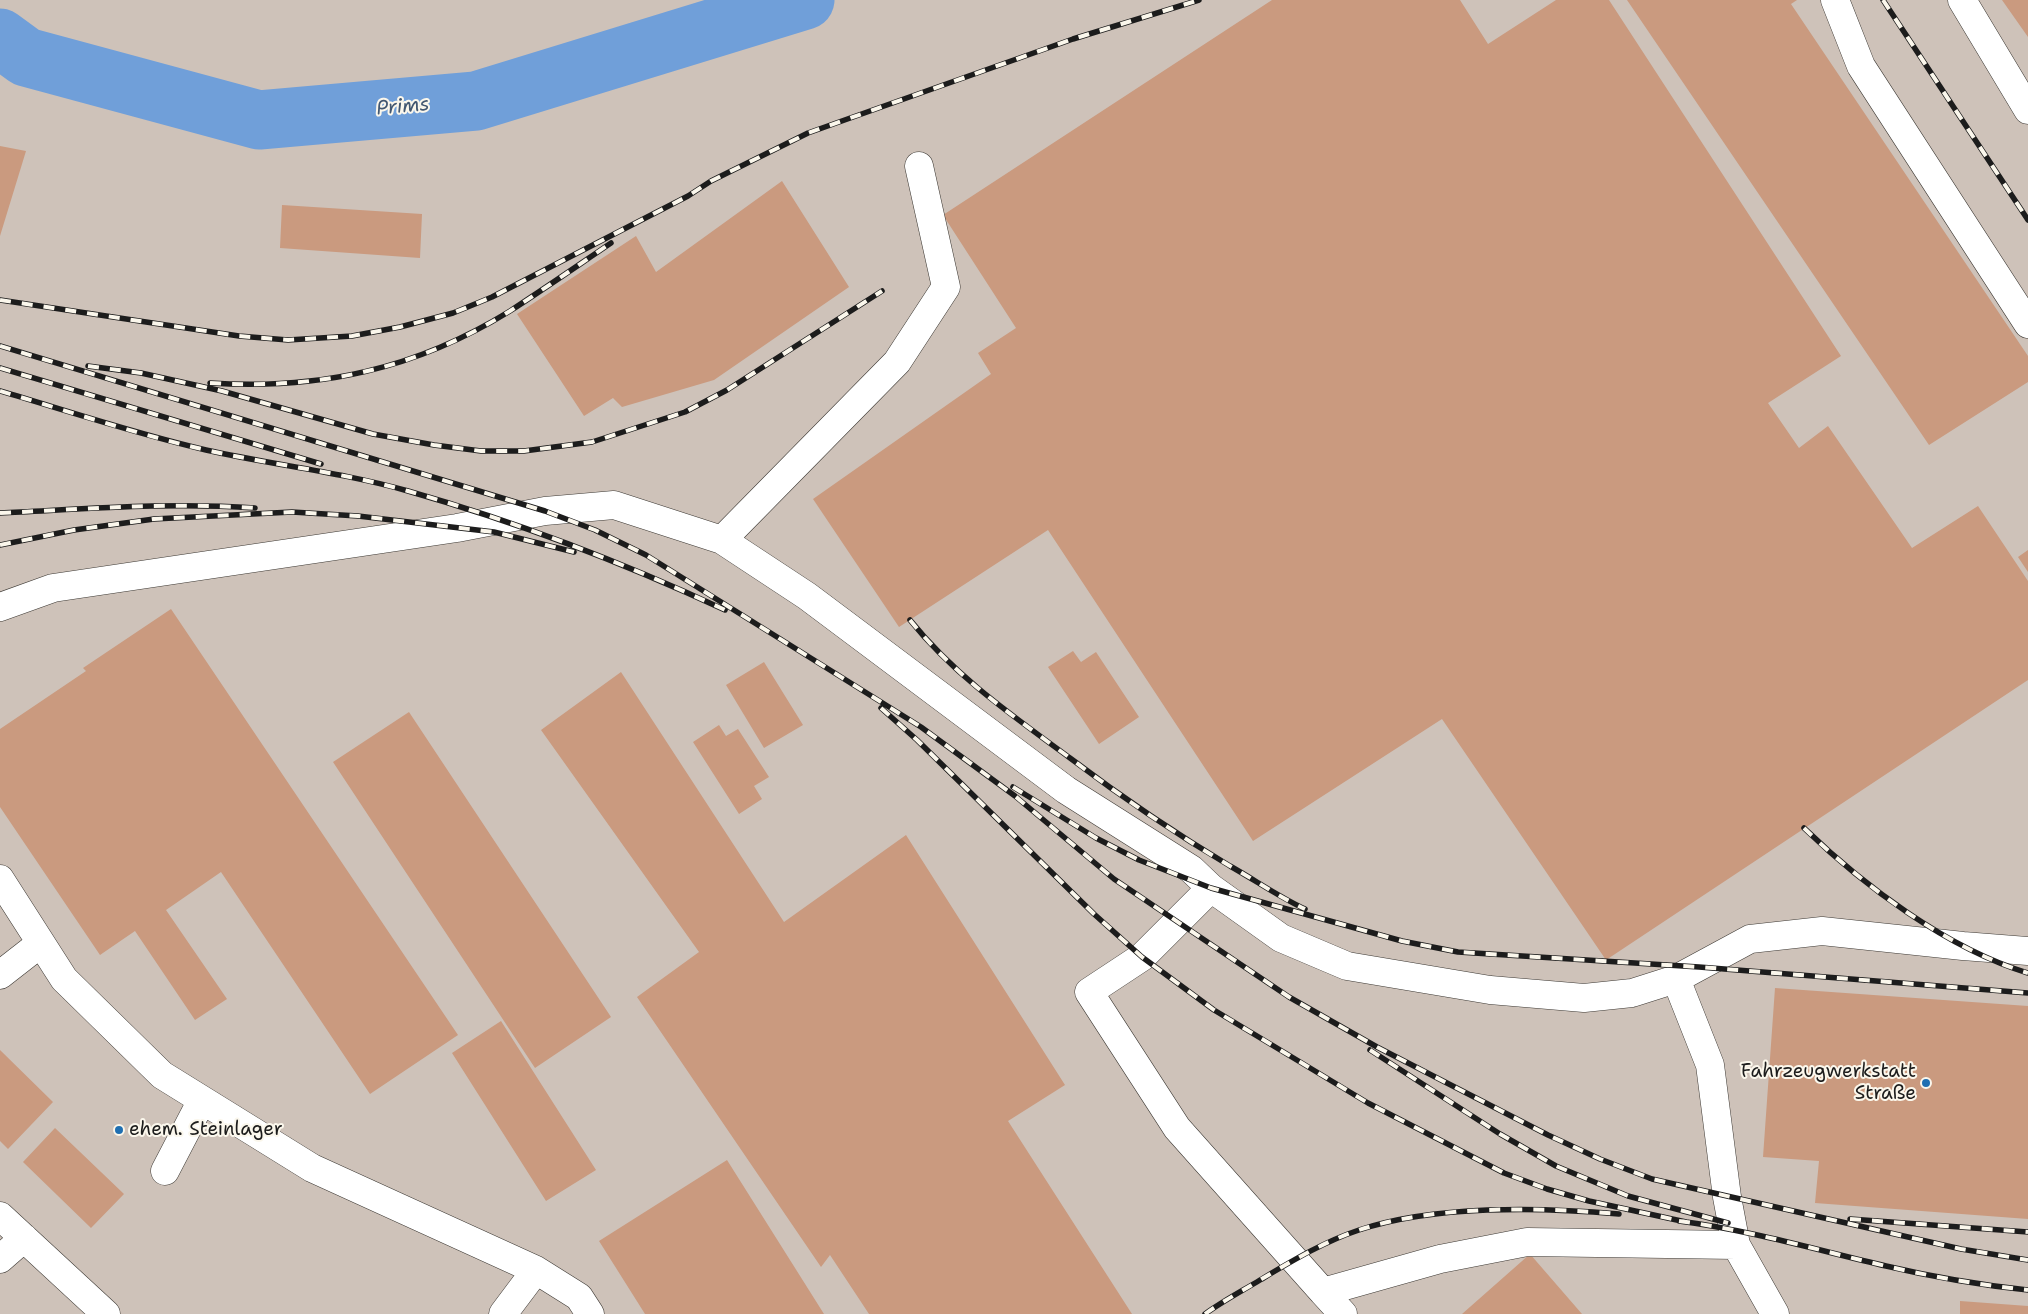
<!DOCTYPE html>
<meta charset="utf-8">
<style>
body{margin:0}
canvas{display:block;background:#f5dbbf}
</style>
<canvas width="2028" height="1314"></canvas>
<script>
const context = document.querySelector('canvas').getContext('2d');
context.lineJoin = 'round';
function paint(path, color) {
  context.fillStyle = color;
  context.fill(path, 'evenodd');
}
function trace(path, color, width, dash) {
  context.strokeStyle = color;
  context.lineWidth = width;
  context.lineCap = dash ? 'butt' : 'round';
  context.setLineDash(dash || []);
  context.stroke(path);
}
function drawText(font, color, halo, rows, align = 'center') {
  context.font = font + ' "Shantell Sans",sans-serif';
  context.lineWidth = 4;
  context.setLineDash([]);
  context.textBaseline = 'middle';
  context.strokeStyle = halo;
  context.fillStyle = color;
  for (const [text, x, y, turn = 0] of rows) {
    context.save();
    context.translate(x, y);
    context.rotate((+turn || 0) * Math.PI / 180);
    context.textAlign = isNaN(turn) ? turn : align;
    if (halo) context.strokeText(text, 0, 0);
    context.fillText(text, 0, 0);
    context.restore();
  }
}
paint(new Path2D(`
 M0 0H2028V1314H0Z`), '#cec2b9');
trace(new Path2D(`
 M0 38 26 57 259 120 476 101 805 0`), '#709fd9', 59);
paint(new Path2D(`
 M1272 0H1460L1488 44 1556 0H1609L1841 356 1768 403 1799 448 1828 426 1912 548 1978 506 2028 581V680L1606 960 1442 719 1253 841 1048 530 899 627 813 499 991 374 978 353 1016 328 943 215Z
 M1627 0H1797L1791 4 2028 356V382L1929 445Z
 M2002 0H2028V37Z
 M0 146 26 151 0 236Z
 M782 181 849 287 714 380 622 407 613 398 584 416 517 314 636 236 656 272Z
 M282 205 422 214 420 258 280 248Z
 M2028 550V572L2018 557Z
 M171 609 458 1035 370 1094 221 872 166 910 227 999 195 1020 135 931 100 955 0 807V729L86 671 83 668Z
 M1073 651 1081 662 1096 652 1139 717 1099 744 1048 667Z
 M764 662 803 725 764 748 726 685Z
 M621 672 784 922 906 835 1065 1085 1008 1121 1132 1314H869L830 1255 821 1267 637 997 699 952 541 730Z
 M409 712 611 1017 535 1068 333 762Z
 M719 725 726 736 738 729 769 777 754 786 762 799 739 814 693 742Z
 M1775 988 2028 1006V1219L1815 1203 1819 1161 1763 1157Z
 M501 1021 596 1170 546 1201 452 1053Z
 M0 1050 53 1102 8 1149 0 1141Z
 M55 1128 124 1194 91 1228 23 1162Z
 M727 1160 824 1314H645L599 1241Z
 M1530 1254 1582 1314H1462Z
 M1960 1301 2028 1306V1314H1960Z`), '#ca9a7f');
const minor = new Path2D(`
 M1835 0 1861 66 2028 324
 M1962 0 2028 110
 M722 540 897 362 946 287 919 166
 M0 607 53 588 457 528 545 511 614 505 722 540 807 596 1066 790 1191 869 1211 888 1281 938 1347 966 1490 990 1584 998 1632 993 1676 979 1750 939 1822 931 1963 946 2028 951
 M0 879 64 979 162 1075 312 1168 536 1270 579 1297 590 1314
 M1211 888 1142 957 1089 992 1177 1128 1323 1292
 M0 975 41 943
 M1676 979 1710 1065 1727 1197 1736 1245 1775 1314
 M165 1171 202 1100
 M0 1216 106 1314
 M0 1259 24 1238
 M503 1314 536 1270
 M1343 1314 1323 1292 1440 1259 1527 1242 1736 1245`);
trace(minor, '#3d3934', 29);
trace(minor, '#fff', 28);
const rail = new Path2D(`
 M1883 0 2028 220
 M0 300 239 336 288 340 352 336 400 327 453 313 492 297 688 196 711 181 808 133 1073 39 1199 0
 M0 346 545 511 595 530 646 555 921 727 1015 796 1114 879 1289 997 1377 1047 1548 1135 1600 1159 1652 1179 1961 1249 2028 1260
 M88 366 141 373 222 391 373 434 434 445 481 451H524L592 442 685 412 727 390 882 291
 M0 368 321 464
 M210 383C320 390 416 369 510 311 544 289 577 266 611 243
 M0 391C68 411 136 434 206 450 273 465 341 472 408 491 517 522 622 562 725 610
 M0 513C86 509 169 502 255 508
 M0 545 74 530 154 519 292 512 358 516 494 532 574 552
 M910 620C955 676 1013 716 1070 758 1123 798 1173 832 1230 866 1255 880 1279 897 1305 909
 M881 708 917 740 1094 914 1142 957 1214 1010 1368 1103 1504 1173 1547 1189 1589 1201 1686 1222
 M1013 787 1096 838 1139 860 1211 888 1402 941 1458 952 1699 967 2028 993
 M1804 828C1864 886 1948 949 2028 973
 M1370 1050 1500 1134 1556 1166 1628 1196 1728 1223
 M1850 1219 2028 1232
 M1679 1221C1749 1230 1817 1250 1886 1266 1933 1277 1980 1285 2028 1290
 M1205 1314C1223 1301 1242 1291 1260 1280 1292 1261 1323 1242 1359 1230 1434 1205 1540 1207 1619 1214`);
trace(rail, '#1c1c1c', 5.5);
trace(rail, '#fbf7ec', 4, [11]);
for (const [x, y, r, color] of [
 [1926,1083,5,"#1f6fb2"],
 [119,1130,5,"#1f6fb2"]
]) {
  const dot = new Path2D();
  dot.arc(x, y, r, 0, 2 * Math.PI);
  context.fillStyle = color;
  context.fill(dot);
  trace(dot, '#fbf7ec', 2);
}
drawText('19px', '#1c1c1c', '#fbf7ec', [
 ["Fahrzeugwerkstatt",1916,1072],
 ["Straße",1916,1094],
 ["ehem. Steinlager",129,1130,"left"]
], 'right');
drawText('italic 20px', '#425771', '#fbf7ec', [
 ["Prims",403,107,-5]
]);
</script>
